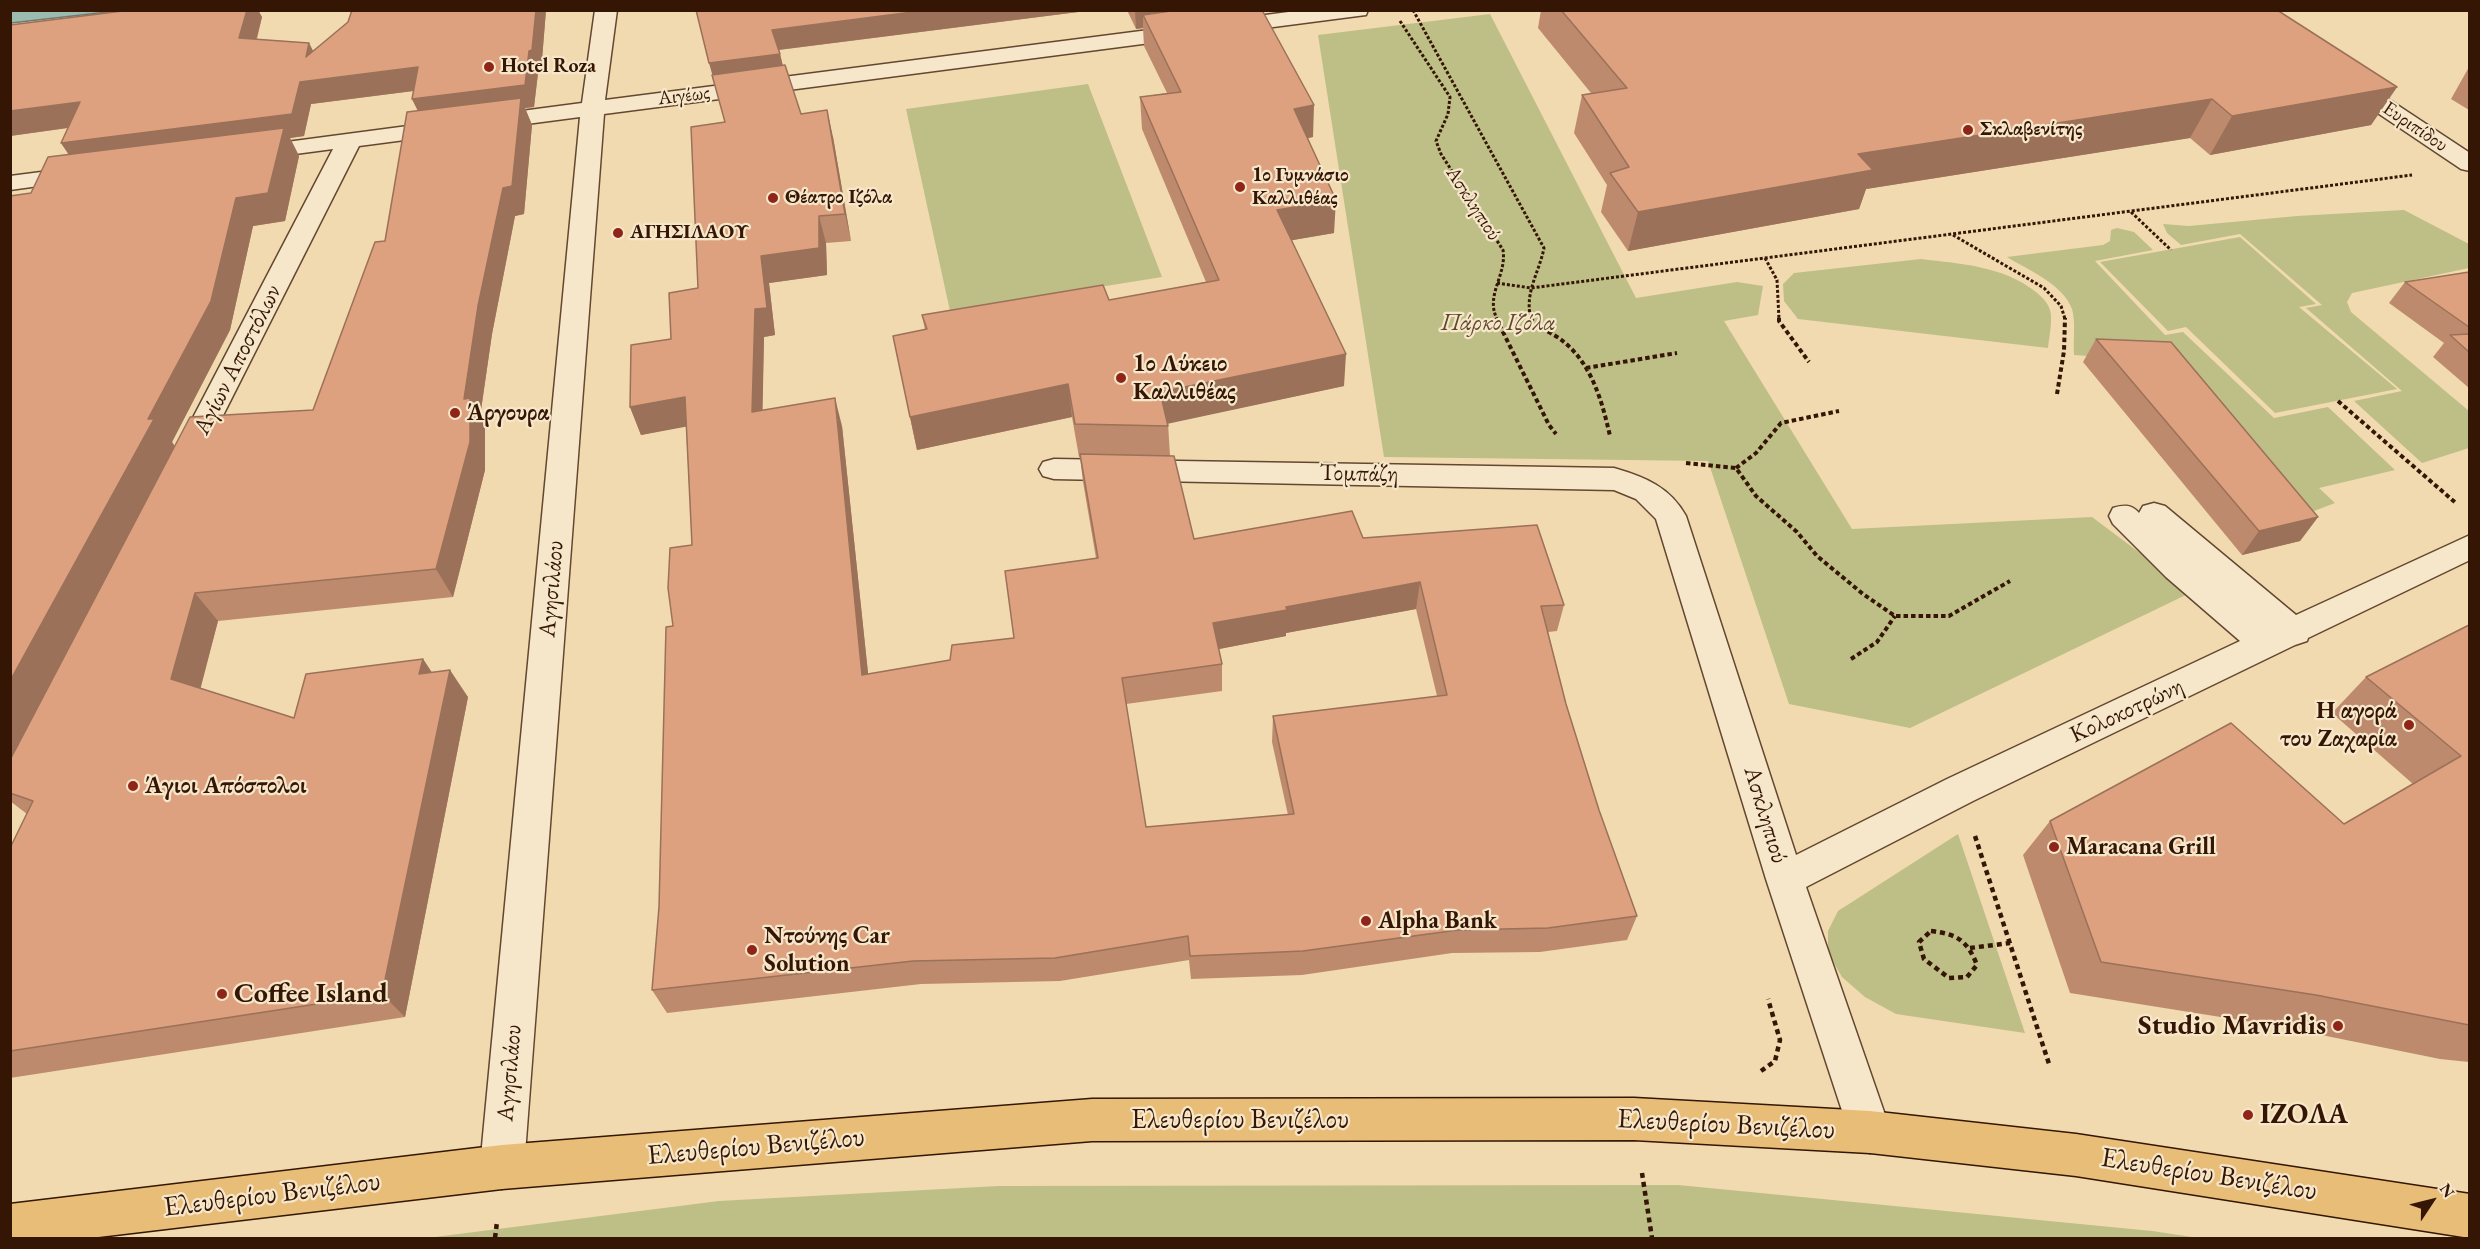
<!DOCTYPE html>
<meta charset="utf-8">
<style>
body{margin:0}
#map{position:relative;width:2480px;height:1249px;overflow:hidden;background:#f1daaf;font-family:"EB Garamond",serif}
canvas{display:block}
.frame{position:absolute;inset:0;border:12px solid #351605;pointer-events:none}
.north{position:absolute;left:2402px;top:1171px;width:60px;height:60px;-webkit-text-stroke:4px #f6e7cb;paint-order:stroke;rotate:55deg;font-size:16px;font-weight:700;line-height:24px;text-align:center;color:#351605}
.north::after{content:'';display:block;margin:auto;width:21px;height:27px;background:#351605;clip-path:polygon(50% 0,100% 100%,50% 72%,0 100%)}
</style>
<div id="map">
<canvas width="2480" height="1249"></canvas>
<div class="frame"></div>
<div class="north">N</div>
</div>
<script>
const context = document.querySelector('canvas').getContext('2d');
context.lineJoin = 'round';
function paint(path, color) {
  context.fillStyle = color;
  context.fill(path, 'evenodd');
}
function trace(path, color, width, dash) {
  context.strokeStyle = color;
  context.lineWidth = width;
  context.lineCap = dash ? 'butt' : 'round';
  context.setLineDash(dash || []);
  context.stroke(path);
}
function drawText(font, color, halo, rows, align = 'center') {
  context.font = font + ' "EB Garamond",serif';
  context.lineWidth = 4.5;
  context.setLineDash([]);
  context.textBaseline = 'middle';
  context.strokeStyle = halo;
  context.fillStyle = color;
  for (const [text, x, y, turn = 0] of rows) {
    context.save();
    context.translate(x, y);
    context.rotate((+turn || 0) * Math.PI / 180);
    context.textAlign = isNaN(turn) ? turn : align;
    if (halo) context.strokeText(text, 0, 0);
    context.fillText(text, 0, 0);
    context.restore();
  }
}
paint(new Path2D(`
 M1490 14 1636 298 1737 282 1763 286 1758 315 1724 321 1852 529 2092 517 2192 592 1910 728 1789 704 1708 461 1384 457 1318 35Z
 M1088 84 1162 277 950 311 906 109Z
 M2404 210 2469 244V268L2352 293 2347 302 2351 312 2469 411V448L2422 463 2354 401 2402 391 2306 308 2322 305 2240 234 2181 245 2167 233 2163 224 2189 226 2297 216Z
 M2117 228 2134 232 2153 250 2095 261 2165 335 2183 332 2274 418 2328 407 2395 470 2319 488 2335 503 2293 519 2159 361 2074 355C2073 341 2076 322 2072 309 2063 284 2028 270 2007 257L2103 245 2110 241 2111 230Z
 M2240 237 2316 304 2299 307 2397 389 2275 413 2186 327 2168 331 2100 262Z
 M1921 259C1962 264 2003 266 2036 292 2042 297 2048 303 2050 310 2053 320 2049 337 2048 348L1798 319 1784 301 1783 284 1794 273Z
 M1958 834 2025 1033 1896 1014 1865 997 1842 977 1828 953V931L1838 911Z
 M1678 1185 2152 1231 2199 1238H427L719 1201 999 1186Z`), '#bebe87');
const water = new Path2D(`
 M11 10H116V11L11 23Z`);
paint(water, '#9bbab0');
trace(water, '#72786c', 1.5);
const minor = new Path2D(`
 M595 10H617L605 100 1304 10H1368L1366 15 1358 16 604 114 524 1167 517 1182 502 1189 487 1182 480 1167 580 117 359 146 199 463 188 466 177 463 173 456 333 149 250 160 241 158 238 153 241 148 582 103Z
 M2347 75 2355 77 2470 153V171L2461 169 2339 87 2336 82 2339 77Z
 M80 167 89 169 92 174 89 179 10 190V176Z
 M1054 459 1614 468C1645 477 1670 487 1686 516L1796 855 1947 779 2240 641 2166 577 2113 524 2109 516 2113 508C2123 505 2131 504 2139 513L2143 506 2154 503 2165 506 2296 615 2470 535V560L2308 638 2307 641 2295 645 1973 801 1806 887 1891 1132 1885 1147 1870 1153 1855 1147 1849 1132 1766 879 1656 519 1636 499 1614 490 1054 479 1043 476 1039 469 1043 462Z`);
const major = new Path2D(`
 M1634 1098 1870 1111 2076 1134 2470 1194V1238L2076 1176 1870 1153 1634 1140 1092 1141 502 1189 90 1238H10V1204L502 1145 1092 1099Z`);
trace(minor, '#644730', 3);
trace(major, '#351605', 3);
trace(new Path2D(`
 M1413 10 1544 248C1539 273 1524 293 1531 319
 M1400 21 1450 97 1448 114 1436 141 1441 154 1503 250C1507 275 1485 295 1497 319
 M2131 212 2171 250
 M1953 235 2044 288 2061 306 2065 319
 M1765 258 1777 280 1779 319
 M1497 283 1531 288 2412 175`), '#351605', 3, [3, 2]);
trace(new Path2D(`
 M1496 318 1549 425 1556 434
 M1530 318C1537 328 1554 333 1564 342 1592 365 1602 401 1610 436
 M1779 318V321L1809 362
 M1586 368 1677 353
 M2057 394 2064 351 2065 318
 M2338 401 2457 504
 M1686 463 1736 468 1756 496 1797 532 1817 556 1863 594 1895 616H1949L2010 581
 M1736 468 1756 453 1781 423 1839 411
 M1851 659 1877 642 1895 616`), '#351605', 4, [4.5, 3]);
trace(new Path2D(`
 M1975 836 2050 1067
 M1931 931C1957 934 1967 940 1977 965L1967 977 1949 978 1924 959 1919 942Z
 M1970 948 2010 943
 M1761 1071 1775 1061 1780 1040 1768 999
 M1642 1173 1652 1238
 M495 1238 497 1222`), '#351605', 4.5, [5, 4]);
paint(minor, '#f6e7cb');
paint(major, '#e8bd78');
paint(new Path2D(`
 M131 10H258L262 17 257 39 309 43 313 51 348 22 352 10H546L541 72 538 73 534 107 525 108 532 125 524 214 515 216 492 334 480 417 485 426V470L453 597 218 621 200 688 294 718 423 659 432 673 468 697 405 1017 10 1078V848L27 814 10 801V196L31 193 69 155 61 143 68 128 10 136V25ZM414 91 412 99 418 111 385 241 313 410 175 446 172 442 230 330 253 226 285 221 299 156 290 138 304 136 311 104Z
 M696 10H1094L779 50 783 66 801 114 833 137 851 241 826 243 827 275 769 283 775 335 764 337 762 411 842 426 868 674 950 660 1014 638 1096 558 1083 482 1080 457H1079L1072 417 917 450 910 417 925 330 922 315 1109 300 1206 282 1142 129 1140 97 1167 93 1144 46 1143 28 1136 29 1127 10H1262L1313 137 1308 138 1334 233 1292 240 1344 386 1168 423 1170 456 1194 539 1363 538 1564 605 1557 631 1548 632 1566 704 1599 810 1637 916 1627 940 1540 952 1452 953 1302 975 1191 979 1189 960 1060 981 921 984 667 1013 652 990 659 907 673 626 692 545 686 426 641 435 630 407 671 339 698 288 725 122ZM1416 609 1437 696 1273 716 1272 742 1288 815 1146 827 1126 704 1222 691V664L1219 649 1286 636V633Z
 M1541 10H2277L2397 87 2371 125 2210 155 2190 138 1866 189 1859 209 1628 251 1601 212 1607 185 1574 133 1582 95 1591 93 1538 28Z
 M2469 67V110L2451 99Z
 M2469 272V388L2433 357 2444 343 2389 303 2405 282Z
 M2096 339 2318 517 2300 541 2242 555 2083 362Z
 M2469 625V1062L2440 1059 2277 1026 2070 993 2023 855 2050 821 2344 824 2413 784 2332 713 2366 677Z`), '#be8a6d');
paint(new Path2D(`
 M247 10H258L262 17 251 59 239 38Z
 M536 10H546L541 72 538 73 534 107 525 108 532 125 524 214 515 216 492 334 480 417 485 426V470L453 597 436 569 464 399 423 121 412 99 529 51Z
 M928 10H1094L777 50 772 30Z
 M1135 10H1248L1143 15V28L1136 29Z
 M309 43 320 65 306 57Z
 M780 54 785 75 715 84 709 63Z
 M418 67 428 89 311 104 304 136 290 138 299 156 285 221 253 226 230 330 172 442 175 447 10 761V681L148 419 76 165 61 143 300 82Z
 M2397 87 2371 125 2210 155 2232 116Z
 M2212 99 2190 138 1866 189 1859 209 1628 251 1638 212 1858 154Z
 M80 102 95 124 10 136V111Z
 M1314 105 1313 137 1293 141 1294 109Z
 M827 110 833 137 851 241 845 214Z
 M1336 200 1334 233 1276 243 1277 210Z
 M819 216 826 243 827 275 769 283 775 335 764 337 762 440 752 412 755 309 761 256Z
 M1346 354 1344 386 1162 425 1160 392Z
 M1068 384 1072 417 917 450 910 417Z
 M685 397 695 425 641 435 630 407Z
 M835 398 842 426 871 701 862 675Z
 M2318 517 2300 541 2242 555 2259 531Z
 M1420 582 1416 609 1286 633V636L1214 650 1213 623 1286 607Z
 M195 593 218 621 196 706 171 679Z
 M423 659 441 686 419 674Z
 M450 670 468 697 405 1017 382 994Z`), '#9b7159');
const building = new Path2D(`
 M131 10H247L239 38 309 43 306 57 348 22 352 10H536L532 50 529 51 525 85 412 99 418 67 300 82 292 114 61 143 80 102 10 111V25Z
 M696 10H928L772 30 780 54 709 63Z
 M1178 10H1262L1314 105 1294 109 1336 200 1277 210 1346 354 1160 392 1168 426 1075 424 1068 384 910 417 893 336 927 329 922 315 1103 285 1109 300 1219 280 1140 97 1181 92 1143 15Z
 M1561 10H2277L2397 87 2232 116 2212 99 1858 154 1873 170 1638 212 1610 173 1629 167 1582 95 1627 88Z
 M785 65 801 114 827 110 845 214 819 216V248L761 256 767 308 755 309 752 412 835 398 862 675 950 660 952 645 1014 638 1005 571 1098 558 1080 454 1174 456 1194 539 1352 511 1363 538 1537 525 1564 605 1541 606 1566 704 1599 810 1637 916 1548 928 1458 930 1303 951 1190 956 1188 936 1055 958 913 961 652 990 659 907 666 627 673 626 668 588 670 548 692 545 685 397 630 407 631 345 671 339 669 293 698 288 691 127 725 122 712 75ZM1420 582 1447 695 1273 716 1294 814 1146 827 1122 678 1222 664 1213 623 1287 610 1286 607Z
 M521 98 512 186 503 188 478 306 464 399 470 398V442L436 569 195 593 171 679 294 718 306 674 423 659 419 674 450 670 382 994 10 1051V848L33 801 10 793V760L190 417 313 410 375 242 385 241 407 112Z
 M284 128 268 193 236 198 211 301 148 419H154L10 681V196L31 193 48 157Z
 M2469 272V327L2405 282Z
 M2469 334V352L2450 335Z
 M2096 339 2171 342 2318 517 2259 531Z
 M2469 625V1025L2316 995 2101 962 2050 821 2231 723 2344 824 2461 756 2366 677Z`);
paint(building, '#dda17f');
trace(building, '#9b7159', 1.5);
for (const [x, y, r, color] of [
 [489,67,6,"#8f2418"],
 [1968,130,6,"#8f2418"],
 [1240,187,6,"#8f2418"],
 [773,198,6,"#8f2418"],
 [618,233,6,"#8f2418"],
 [1121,378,6,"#8f2418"],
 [455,413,6,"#8f2418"],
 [2409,725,6,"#8f2418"],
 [133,786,6,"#8f2418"],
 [2054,847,6,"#8f2418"],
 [1366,921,6,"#8f2418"],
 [752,950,6,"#8f2418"],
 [222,994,6,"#8f2418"],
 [2338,1026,6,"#8f2418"],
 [2248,1115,6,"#8f2418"]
]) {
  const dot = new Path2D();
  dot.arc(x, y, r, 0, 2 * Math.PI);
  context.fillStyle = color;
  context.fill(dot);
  trace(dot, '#f6e7cb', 2);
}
drawText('bold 20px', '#351605', '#f6e7cb', [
 ["Hotel Roza",501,67],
 ["Σκλαβενίτης",1980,130],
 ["1ο Γυμνάσιο",1252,176],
 ["Καλλιθέας",1252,199],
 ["Θέατρο Ιζόλα",785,198],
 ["ΑΓΗΣΙΛΑΟΥ",630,233]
], 'left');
drawText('20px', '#351605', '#f6e7cb', [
 ["Αιγέως",684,96,-7],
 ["Ευριπίδου",2415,127,34],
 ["Ασκληπιού",1473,204,57]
]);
drawText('italic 24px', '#5e482c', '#f6e7cb', [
 ["Πάρκο Ιζόλα",1498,323]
]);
drawText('24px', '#351605', '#f6e7cb', [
 ["Αγίων Αποστόλων",238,360,-63],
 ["Τομπάζη",1359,474,1],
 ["Αγησιλάου",552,589,-85],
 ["Κολοκοτρώνη",2127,711,-25],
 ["Ασκληπιού",1765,815,73],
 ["Αγησιλάου",510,1073,-85]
]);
drawText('bold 24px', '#351605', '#f6e7cb', [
 ["1ο Λύκειο",1133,364],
 ["Καλλιθέας",1133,392],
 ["Άργουρα",467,413],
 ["Η αγορά",2397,711,"right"],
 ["του Ζαχαρία",2397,739,"right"],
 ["Άγιοι Απόστολοι",145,786],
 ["Maracana Grill",2066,847],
 ["Alpha Bank",1378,921],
 ["Ντούνης Car",764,936],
 ["Solution",764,964]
], 'left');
drawText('bold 28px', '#351605', '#f6e7cb', [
 ["Coffee Island",234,994],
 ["Studio Mavridis",2326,1026,"right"],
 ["ΙΖΟΛΑ",2260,1115]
], 'left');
drawText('28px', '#351605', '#f6e7cb', [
 ["Ελευθερίου Βενιζέλου",1240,1120],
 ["Ελευθερίου Βενιζέλου",1726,1125,3],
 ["Ελευθερίου Βενιζέλου",756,1147,-5],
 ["Ελευθερίου Βενιζέλου",2209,1175,9],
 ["Ελευθερίου Βενιζέλου",272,1195,-7]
]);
</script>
